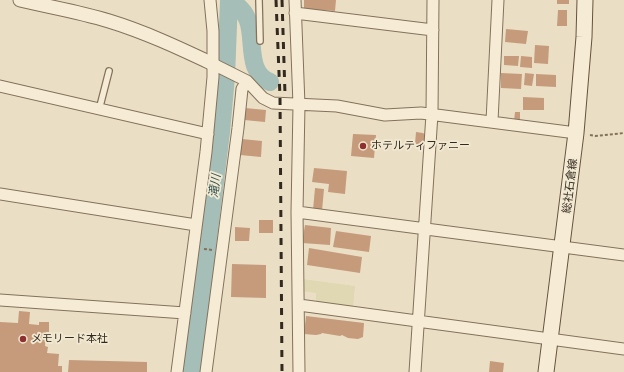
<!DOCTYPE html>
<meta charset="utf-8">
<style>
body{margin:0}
canvas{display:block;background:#eadfc4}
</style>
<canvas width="624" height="372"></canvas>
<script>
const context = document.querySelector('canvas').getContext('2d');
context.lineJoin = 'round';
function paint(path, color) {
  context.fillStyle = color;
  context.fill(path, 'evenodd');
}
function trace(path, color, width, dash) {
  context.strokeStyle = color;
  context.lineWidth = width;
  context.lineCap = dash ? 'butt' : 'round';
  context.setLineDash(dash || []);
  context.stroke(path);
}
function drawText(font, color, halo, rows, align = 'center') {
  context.font = font + ' "Playfair Display","Noto Sans JP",serif';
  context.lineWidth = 3.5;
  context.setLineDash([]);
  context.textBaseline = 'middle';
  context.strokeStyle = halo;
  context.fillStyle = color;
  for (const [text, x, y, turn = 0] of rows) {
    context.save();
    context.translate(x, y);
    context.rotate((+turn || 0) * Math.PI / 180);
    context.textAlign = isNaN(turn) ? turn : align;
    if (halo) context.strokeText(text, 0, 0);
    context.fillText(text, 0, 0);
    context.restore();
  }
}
paint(new Path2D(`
 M302 279 355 286 353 307 316 302V293L302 291Z`), '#dfd8b2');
trace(new Path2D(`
 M230 0C238 6 245 11 248 21 255 40 246 73 270 82
 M192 372 221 132 226 77 229 0`), '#a5beb7', 18);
paint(new Path2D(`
 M304 0H336L335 11 304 9Z
 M557 0H569V4H557Z
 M558 10H567V26H557Z
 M506 29 528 31 526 44 505 42Z
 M535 45 549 46 548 64 534 63Z
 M504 56H519L518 66 504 65Z
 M521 56 532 57V68L520 67Z
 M501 73 522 74 521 89 501 88Z
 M525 73 534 74 532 86 524 85Z
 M536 74 556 75V87L536 86Z
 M523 97 544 98V110H523Z
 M245 108 266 110 265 122 244 120Z
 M515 112H520V121H514Z
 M416 132 423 133 427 136V145L415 144Z
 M353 134 376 135 374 158 351 156Z
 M242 139 262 141 261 157 240 155Z
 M314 168 347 171 345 194 328 192 329 184 312 182Z
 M315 188 324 189 322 211 313 210Z
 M259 220H273V233H259Z
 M305 225 331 228 330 245 302 243Z
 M235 227 250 228 249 241H235Z
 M336 231 371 236 369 252 333 247Z
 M309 248 362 257 360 273 307 265Z
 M232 264 266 265V298L231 297Z
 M19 311 30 312 29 324 39 325V322H49V332H46L45 346 48 347 47 353 59 354 58 366H62V372H0V322L18 323Z
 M306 316 364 323 363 337 358 339 348 338 342 335 340 336 322 333 321 334 316 335 304 334Z
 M69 360 147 362V372H68Z
 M490 361 504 363 503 372H489Z`), '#c69b7c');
const service = new Path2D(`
 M259 0 260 41
 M99 110 109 71`);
const minor = new Path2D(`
 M295 0 299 105 297 212 299 372
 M295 13 433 30
 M213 64 247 81 263 98 273 103 337 106 385 115 421 113 576 133
 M0 86 208 134
 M492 121 498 0
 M0 194 196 225
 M297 212 624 255
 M0 300 185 313
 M299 305 624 349
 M177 372 206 152 213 77V31L210 0
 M206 372 238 128 242 89 247 81
 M415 372 432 114 433 0`);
const tertiary = new Path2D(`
 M20 0C50 7 80 12 109 21 145 32 179 48 213 64`);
const secondary = new Path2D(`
 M546 372 576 133 584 37 585 0`);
trace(service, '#83715c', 8);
trace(minor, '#83715c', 13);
trace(tertiary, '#83715c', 15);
trace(secondary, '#65523f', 17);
trace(new Path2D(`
 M590 135 595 136 624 133
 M204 249 213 250`), '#83715c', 2, [3, 2]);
trace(service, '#f6ecd6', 5.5);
trace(minor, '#f6ecd6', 11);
trace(tertiary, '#f6ecd6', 13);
trace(secondary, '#f6ecd6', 15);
trace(new Path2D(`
 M276 0 280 97 282 372
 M282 0 285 94`), '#34291e', 3, [7, 7]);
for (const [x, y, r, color] of [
 [363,146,4,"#8e3030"],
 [23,339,4,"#8e3030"]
]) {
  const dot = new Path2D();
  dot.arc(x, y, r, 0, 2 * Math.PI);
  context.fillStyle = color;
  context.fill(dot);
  trace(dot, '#f2e9d2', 1.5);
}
drawText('11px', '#34291e', '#f2e9d2', [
 ["ホテルティファニー",371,146],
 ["メモリード本社",31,339]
], 'left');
drawText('11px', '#34291e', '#f2e9d2', [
 ["総社石倉線",570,186,-83]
]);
drawText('italic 12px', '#2f5351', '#f2e9d2', [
 ["滝川",215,186,-83]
]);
</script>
